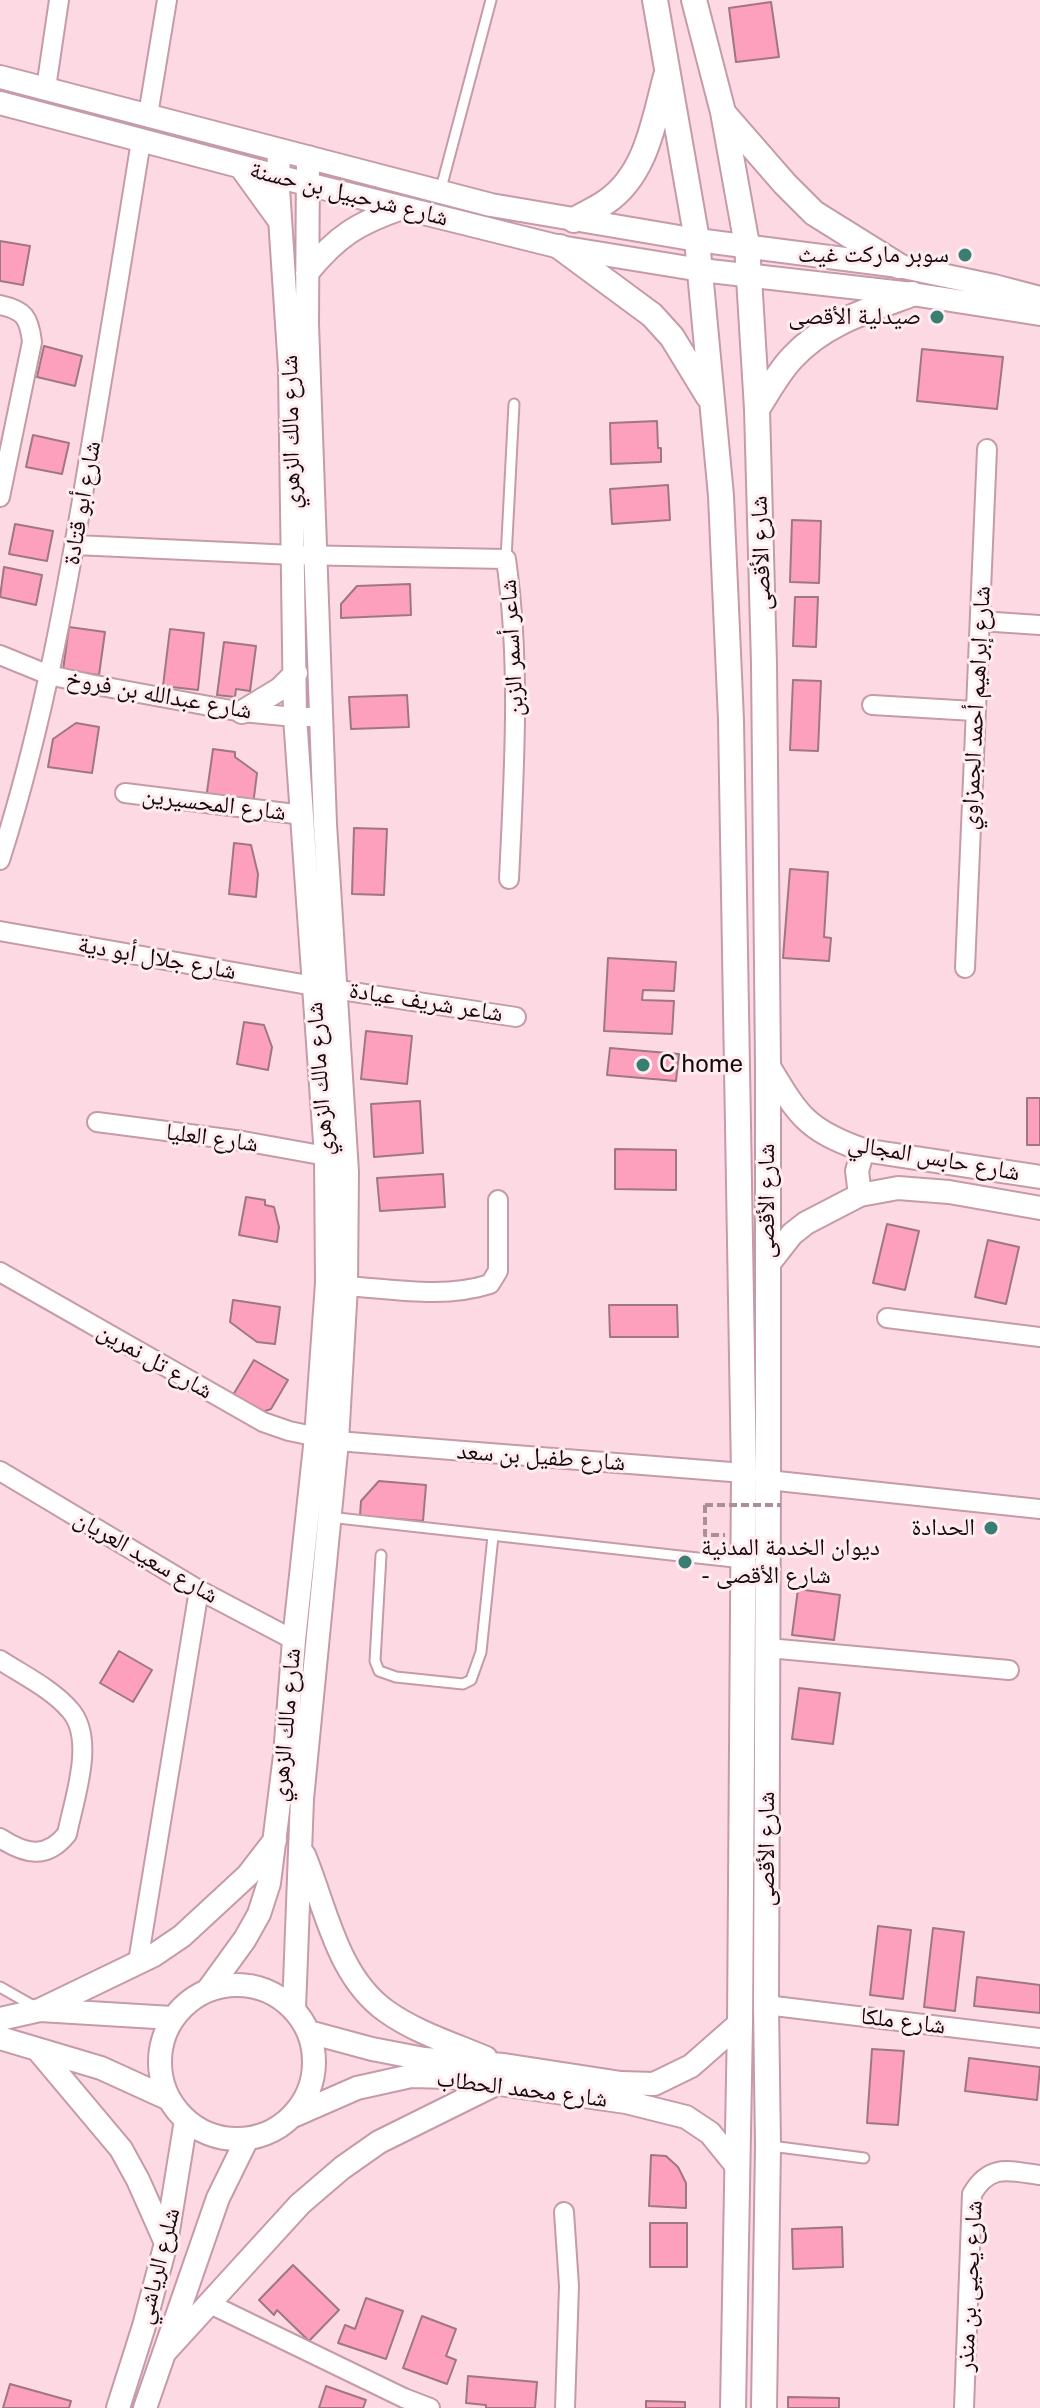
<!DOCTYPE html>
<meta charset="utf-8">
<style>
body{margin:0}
canvas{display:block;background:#fdd9e3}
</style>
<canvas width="1040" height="2408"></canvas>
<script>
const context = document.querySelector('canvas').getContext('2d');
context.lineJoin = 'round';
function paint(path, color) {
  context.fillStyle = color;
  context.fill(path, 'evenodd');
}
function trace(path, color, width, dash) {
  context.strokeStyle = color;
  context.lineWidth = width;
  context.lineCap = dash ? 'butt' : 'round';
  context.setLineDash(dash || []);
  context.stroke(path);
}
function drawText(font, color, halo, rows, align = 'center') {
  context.font = font + ' "Public Sans","Noto Naskh Arabic",sans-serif';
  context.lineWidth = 6;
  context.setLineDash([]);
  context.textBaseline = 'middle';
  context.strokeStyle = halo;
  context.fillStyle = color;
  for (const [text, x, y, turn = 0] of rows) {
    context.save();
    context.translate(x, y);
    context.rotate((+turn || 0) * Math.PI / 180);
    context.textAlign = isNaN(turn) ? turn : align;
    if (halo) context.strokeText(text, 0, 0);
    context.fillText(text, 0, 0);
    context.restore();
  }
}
const building = new Path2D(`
 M771 2 779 57 736 62 729 8Z
 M0 241 30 246 23 285 0 281Z
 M44 346 82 356 75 386 37 377Z
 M922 349 1003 357 997 409 917 401Z
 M657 421 658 448H661V462L611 464 610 423Z
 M33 435 69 443 62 474 26 467Z
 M668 485 670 520 612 524 610 489Z
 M792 520 821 521 819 583 790 582Z
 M15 524 53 531 47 561 9 554Z
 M4 567 42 575 36 605 0 597Z
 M410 584 411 615 341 618V604L357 586Z
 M795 597H818L816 647 793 646Z
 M69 627 105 632 99 675 63 670Z
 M170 629 204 633 198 690 163 686Z
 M224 642 256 646 250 691 236 689 235 697 217 695Z
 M793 680 821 681 818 751 790 750Z
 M407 695 409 727 351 729 349 697Z
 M76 723 99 727 92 773 48 767 53 739Z
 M213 749 235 752V757L257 773 253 805 206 799Z
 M354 828 387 829 384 895 352 894Z
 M234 843 251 845 258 874 256 897 229 894Z
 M790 869 828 872 824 937 831 938 829 961 783 958Z
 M608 958 676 962 674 991 643 990 642 1000 674 1001 672 1034 604 1031Z
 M244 1022 264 1025 272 1047 268 1070 237 1064Z
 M366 1031 412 1036 407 1084 361 1079Z
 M610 1048 679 1054 676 1081 607 1075Z
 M1027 1098H1040V1145H1027Z
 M420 1101 423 1153 374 1157 371 1104Z
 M615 1149 676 1150V1190L615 1189Z
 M443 1174 445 1207 380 1211 377 1178Z
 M246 1197 265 1200V1205L274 1207 279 1227 277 1242 239 1235Z
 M887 1224 919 1231 905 1290 873 1283Z
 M988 1240 1019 1247 1006 1304 975 1297Z
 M233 1300 280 1307 275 1344 257 1342 230 1322Z
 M609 1305H677L678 1337H610Z
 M254 1360 288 1380 271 1409 262 1412 233 1395Z
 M379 1481 426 1485 423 1521 360 1516 361 1501Z
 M798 1589 840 1595 834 1640 792 1635Z
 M119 1651 152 1670 133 1702 100 1683Z
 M799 1688 840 1693 833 1744 792 1739Z
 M878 1926 911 1930 903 1999 870 1995Z
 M933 1928 964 1932 955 2011 924 2007Z
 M977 1977 1040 1985V2013L974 2006Z
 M872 2049 904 2051 898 2125 867 2123Z
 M969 2058 1040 2067 1037 2100 965 2091Z
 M651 2155 666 2156 678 2167 686 2183V2208L649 2206Z
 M650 2223H687V2267H650Z
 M842 2227 843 2267 793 2269 792 2229Z
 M293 2265 339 2310 309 2341 277 2310 274 2315 259 2300Z
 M366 2298 403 2311 386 2359 338 2343 345 2325 355 2329Z
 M422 2316 456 2329 446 2356 456 2360 447 2384 403 2368Z
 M468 2376 537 2382 535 2408H486V2405L466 2403Z
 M10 2384 71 2401 69 2408H3Z
 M326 2386 366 2400 363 2408H319Z
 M788 2397 839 2398V2408H788Z
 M646 2401 685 2402V2408H646Z`);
paint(building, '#fda0bd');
trace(building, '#9f7782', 2);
const service = new Path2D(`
 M440 192 491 0
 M506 559 514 404
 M329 1517 743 1563
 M381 1555 375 1661 379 1671 396 1677 463 1684 471 1680 481 1652 493 1536
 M0 1987 37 2008
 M771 2146 864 2158`);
const minor = new Path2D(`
 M46 88 59 0
 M148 115 167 0
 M0 305C24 310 29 317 32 342L0 497
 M75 545 294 555 506 559C521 665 514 773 509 879
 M980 621 1040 625
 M0 655 49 675 90 684 242 712 295 717H321
 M872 705 974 711
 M125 793 303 815
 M0 860C44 723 69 581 92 440 109 340 125 241 141 141
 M0 931 314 986 516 1017
 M965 968 987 449
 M97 1122 243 1141 326 1156
 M0 1272 263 1422 289 1431 337 1441 744 1473
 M346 1286C393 1289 444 1299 490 1284L498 1271V1200
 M887 1318 1040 1337
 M0 1471 199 1590 294 1640
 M768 1480 1040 1509
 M768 1648 1009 1670
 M0 1660C23 1675 52 1689 70 1710 96 1739 74 1799 67 1834 46 1860 25 1854 0 1838
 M138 1962 199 1590
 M766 2005 1040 2038
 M564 2212 569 2286 565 2408
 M208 2303 404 2398 430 2408
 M964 2408 972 2194C990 2163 1009 2171 1040 2175`);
const tertiary = new Path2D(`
 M0 77 491 205 697 240 899 266 994 286 1040 298
 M0 103 307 184 560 247 701 270 912 294 1040 314
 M240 166 279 220
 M307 273C337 236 358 223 402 208
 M242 712 280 689 296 673
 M768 1065C798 1115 806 1130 863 1150L1040 1177
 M860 1195 857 1171 863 1150
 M767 1266 792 1234 806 1223 860 1195 898 1188 949 1192 1040 1208
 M304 1855C326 1908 337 1976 386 2011 415 2032 453 2044 486 2058
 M160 2062a77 77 0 1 1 154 0a77 77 0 1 1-154 0Z
 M208 1990 245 1939 259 1914 269 1883 285 1755 294 1640 316 1437 327 1283 326 1156 295 717 290 369 278 188 279 150
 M294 2009 302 1799 337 1441 346 1286 347 1172 325 824 307 324 308 157
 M40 2010 154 1955 182 1936 248 1875 275 1840
 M0 2019 40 2010 172 2018
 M309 2032 372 2049 424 2059 504 2065 621 2083 654 2084 691 2066 740 2023
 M0 2038 101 2068 169 2099
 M37 2049 121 2149 138 2180 166 2243
 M293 2116 357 2088 411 2076 451 2077 626 2102 686 2117 710 2133 736 2165
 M164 2353 300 2204 342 2168 379 2142 496 2084
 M118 2408 144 2326 166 2243 186 2120
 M145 2408 218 2198 247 2139`);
const secondary = new Path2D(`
 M655 0 697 240 721 496 731 720 744 1473 740 2023 733 2408
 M694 0 723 112 747 245 757 409 764 664 768 1065V1480L766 2005 768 2146 764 2408
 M724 114 785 184 814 213 899 266
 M574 220C584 214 596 209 606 202 647 174 654 120 666 76
 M560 247 652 315 672 337 708 396
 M757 409C768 392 778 373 792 358 824 323 869 310 912 294`);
trace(service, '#c59ba7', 13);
trace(minor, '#c59ba7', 22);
trace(tertiary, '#c59ba7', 26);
trace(secondary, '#c59ba7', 28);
trace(new Path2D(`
 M705 1505V1535H725`), '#ab8f97', 4, [8, 4]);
trace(service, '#fff', 9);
trace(minor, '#fff', 18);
trace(tertiary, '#fff', 22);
trace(secondary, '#fff', 24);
trace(new Path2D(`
 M705 1505H781`), '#ab8f97', 4, [8, 4]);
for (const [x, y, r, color] of [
 [965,255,8,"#3a7e71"],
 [937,317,8,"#3a7e71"],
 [643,1065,8,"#3a7e71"],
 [991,1528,8,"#3a7e71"],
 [685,1562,8,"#3a7e71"]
]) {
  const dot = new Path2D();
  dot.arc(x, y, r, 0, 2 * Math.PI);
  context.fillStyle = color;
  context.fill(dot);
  trace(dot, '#feecf0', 3);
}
drawText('24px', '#15080c', '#feecf0', [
 ["شارع شرحبيل بن حسنة",349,194,14],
 ["شارع مالك الزهري",291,432,-91],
 ["شارع أبو قتادة",82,503,-80],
 ["شارع الأقصى",761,553,-92],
 ["شاعر أسمر الزبن",512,648,-93],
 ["شارع عبدالله بن فروخ",159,695,10],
 ["شارع إبراهيم أحمد الجمزاوي",976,708,-87],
 ["شارع المحسيرين",214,804,7],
 ["شارع جلال أبو دية",157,958,10],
 ["شاعر شريف عيادة",426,1002,9],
 ["شارع مالك الزهري",320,1079,-94],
 ["شارع العليا",212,1138,8],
 ["شارع حابس المجالي",934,1158,10],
 ["شارع الأقصى",767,1201,-90],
 ["شارع تل نمرين",155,1361,30],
 ["شارع طفيل بن سعد",541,1457,4],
 ["شارع سعيد العريان",146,1557,30],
 ["شارع مالك الزهري",286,1725,-85],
 ["شارع الأقصى",767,1849,-90],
 ["شارع ملكا",903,2021,7],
 ["شارع محمد الحطاب",522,2089,7],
 ["شلرع الرياشي",158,2266,-76],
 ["شارع يحيى بن منذر",970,2286,-87]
]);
drawText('24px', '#15080c', '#feecf0', [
 ["سوبر ماركت غيث",949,255],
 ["صيدلية الأقصى",921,317],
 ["C home",659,1065,"left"],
 ["الحدادة",975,1528],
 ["ديوان الخدمة المدنية",701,1548,"left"],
 ["- شارع الأقصى",701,1576,"left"]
], 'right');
</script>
